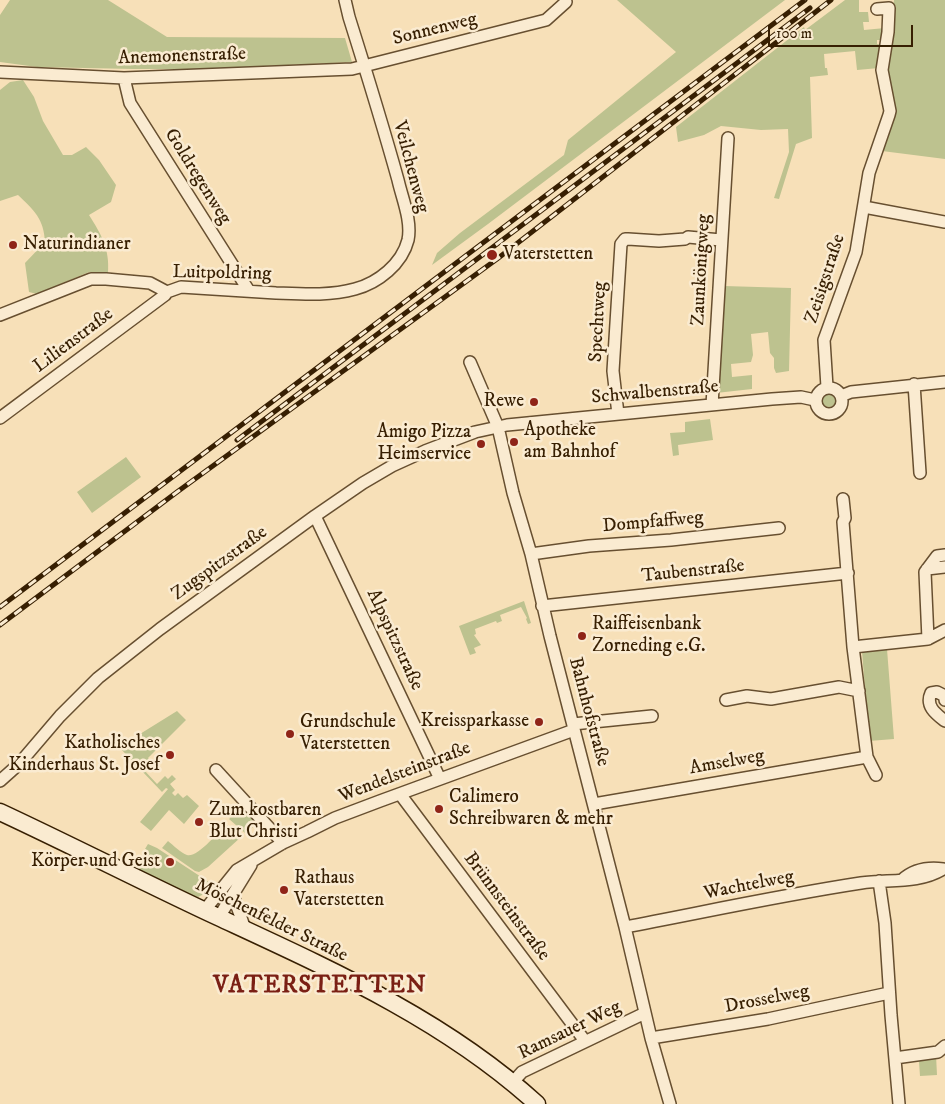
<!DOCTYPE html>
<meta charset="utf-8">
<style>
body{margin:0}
#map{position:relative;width:945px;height:1104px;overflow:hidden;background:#f7e0b8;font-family:"IM FELL DW Pica",serif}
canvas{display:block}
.scale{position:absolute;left:768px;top:25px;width:145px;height:22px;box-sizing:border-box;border:2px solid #371f02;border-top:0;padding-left:6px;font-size:15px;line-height:18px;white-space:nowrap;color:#371f02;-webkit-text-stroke:4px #faebd1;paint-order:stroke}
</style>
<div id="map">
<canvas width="945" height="1104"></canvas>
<div class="scale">100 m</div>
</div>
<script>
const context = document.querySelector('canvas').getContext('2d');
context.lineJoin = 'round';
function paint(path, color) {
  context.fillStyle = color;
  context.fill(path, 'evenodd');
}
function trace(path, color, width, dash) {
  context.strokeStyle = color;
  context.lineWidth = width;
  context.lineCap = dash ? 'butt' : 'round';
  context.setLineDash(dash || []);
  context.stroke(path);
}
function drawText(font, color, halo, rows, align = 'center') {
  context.font = font + ' "IM FELL DW Pica",serif';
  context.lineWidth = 5;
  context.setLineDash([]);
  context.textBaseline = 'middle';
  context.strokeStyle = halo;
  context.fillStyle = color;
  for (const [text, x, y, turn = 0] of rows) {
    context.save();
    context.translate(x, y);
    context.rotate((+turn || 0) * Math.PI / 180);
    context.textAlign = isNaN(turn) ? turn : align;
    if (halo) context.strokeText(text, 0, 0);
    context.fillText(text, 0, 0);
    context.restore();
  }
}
paint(new Path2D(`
 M10 0H108L167 37 345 38 352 62 202 69H133L37 67 0 62V15Z
 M617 0H785L488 224 432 265 437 253 460 233 564 155 568 140 676 52Z
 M845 0H859V12H868L869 22H863L864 30 885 28 883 40H877V44L882 45 879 68 857 70 855 51 824 54 825 68H827L828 75 810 77 812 138 796 144 779 199 774 198 789 152 788 129 761 130 721 126 704 135 678 142 676 127 804 27 805 30Z
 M894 0H945V159L882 151 894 112 885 71Z
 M23 80 34 97 43 121 63 155H72L86 147 99 160 116 185 111 202 89 215C101 234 110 249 108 273L89 272 37 294 29 292 25 263 45 242C44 219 34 210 18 195L0 201V90L10 82Z
 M724 286 791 288 789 371 776 373 774 368V358L770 353 768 332 751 334 753 355 751 362 731 364 732 377 752 375V389L716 393Z
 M822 400a7 7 0 1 1 14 0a7 7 0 1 1-14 0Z
 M710 419 713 440 678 445 679 455 673 456 670 433 685 432V422Z
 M126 457 141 477 92 513 77 492Z
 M524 601 531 623 528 624 526 619 527 618 521 607 500 615 502 621 497 623 496 621 475 629 476 634 474 635 481 645 474 648 476 653 470 655 459 626Z
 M887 649 894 739 869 741 862 651Z
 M177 711 186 720 148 758 152 763 144 770 157 784 165 776 168 779 172 775 176 779 170 784 175 790 172 793 175 796 178 793 183 798 187 795 199 806 184 824 169 810 151 831 140 822 168 789 166 788 162 792 119 747Z
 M243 805 260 822 245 833 229 819Z
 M226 824 241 837 208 867 199 872 195 871 162 848 168 841C173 845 181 853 187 855 198 858 219 831 226 824Z
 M148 844 157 848 215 886 208 892 198 897 188 894 134 867 140 857 143 858 148 851 145 849Z
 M936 1055 937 1075 920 1076 919 1062 921 1057Z`), '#bdc28f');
const street = new Path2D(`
 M0 72 124 78 352 69 546 20 566 2
 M124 78 130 103 249 291
 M864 207 945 222
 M0 315 91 279H106L150 283 167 292 181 287C213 289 244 291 276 293 302 294 330 296 355 289 378 283 402 264 408 240 412 221 402 198 398 180 383 126 366 71 349 17L345 0
 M470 362 498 427 513 493 531 554 550 636 625 927 651 1038 670 1104
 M914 384 920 473
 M827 387 824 340 856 252 869 173 889 115 890 111 882 70 888 32 889 8 877 9
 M816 401a13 13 0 1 1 26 0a13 13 0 1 1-26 0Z
 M841 396 851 392 945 382
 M712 405 728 138
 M618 414 613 371 621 244 625 239H628L659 241 685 239 688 237 721 240
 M0 418 165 295 167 292
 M843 499 845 518 843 522 853 647 867 757 876 775
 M315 516 440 779
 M531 554 589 546 671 540 779 528
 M945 555 937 556 925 572 928 639 945 630
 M927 569 945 567
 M542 606 848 573
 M853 647 928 639
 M726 700 747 696 771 699 839 687 859 691
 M945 700V696L937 692 931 693C925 706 936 714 945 721
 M573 724 652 716
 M216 770 283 843
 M0 781 19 764 60 716 98 678 160 629 315 516 363 483 392 466 425 451 475 432 507 425 772 399 801 397 815 400
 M400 794 585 1041
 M594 804 867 757
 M879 881 885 923 891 1015 899 1104
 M233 895 245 929
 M204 911 237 870 283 843 307 832 335 818 380 801 574 730
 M219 917 251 865
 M625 927C704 912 782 895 861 883 888 879 919 884 943 869 928 867 913 870 902 880
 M651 1038 768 1019 889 993
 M895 1058 938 1052 945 1046
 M513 1082 522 1072 645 1013`);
const secondary = new Path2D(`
 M0 812C73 846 145 883 218 917 330 969 445 1020 537 1104`);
trace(street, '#674f30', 14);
trace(secondary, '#371f02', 19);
trace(street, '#faebd1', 11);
trace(secondary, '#faebd1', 16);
const rail = new Path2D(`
 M237 440 810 8
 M0 607 805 0
 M0 625 177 492 497 259 831 0`);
trace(rail, '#371f02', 5);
trace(rail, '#faebd1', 3, [9]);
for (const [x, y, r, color] of [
 [13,245,5,"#8f2418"],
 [492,255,6,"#8f2418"],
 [534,402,5,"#8f2418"],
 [514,442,5,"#8f2418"],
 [481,444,5,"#8f2418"],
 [582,636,5,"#8f2418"],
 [539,722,5,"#8f2418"],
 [290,734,5,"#8f2418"],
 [170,755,5,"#8f2418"],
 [439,809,5,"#8f2418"],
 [199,822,5,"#8f2418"],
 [170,862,5,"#8f2418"],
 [284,890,5,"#8f2418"]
]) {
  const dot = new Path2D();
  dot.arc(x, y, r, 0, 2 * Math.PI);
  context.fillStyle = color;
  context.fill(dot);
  trace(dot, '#faebd1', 2);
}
drawText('19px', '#371f02', '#faebd1', [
 ["Sonnenweg",435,30,-14],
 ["Anemonenstraße",182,57,-2],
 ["Veilchenweg",410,167,75],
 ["Goldregenweg",197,177,58],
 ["Zaunkönigweg",702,270,-87],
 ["Luitpoldring",222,274,1],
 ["Zeisigstraße",826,279,-72],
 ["Spechtweg",599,322,-87],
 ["Lilienstraße",74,341,-37],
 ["Schwalbenstraße",655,393,-5],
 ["Dompfaffweg",653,523,-5],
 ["Zugspitzstraße",220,564,-36],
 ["Taubenstraße",693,572,-6],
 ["Alpspitzstraße",394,640,65],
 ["Bahnhofstraße",588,712,75],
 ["Amselweg",727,763,-10],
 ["Wendelsteinstraße",405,773,-21],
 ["Wachtelweg",749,886,-11],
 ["Brünnsteinstraße",506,907,53],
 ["Möschenfelder Straße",271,921,26],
 ["Drosselweg",767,1000,-11],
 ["Ramsauer Weg",570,1031,-26]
]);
drawText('19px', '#371f02', '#faebd1', [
 ["Naturindianer",23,245],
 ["Vaterstetten",503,255],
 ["Rewe",524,402,"right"],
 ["Apotheke",524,431],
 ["am Bahnhof",524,453],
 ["Amigo Pizza",471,433,"right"],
 ["Heimservice",471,455,"right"],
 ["Raiffeisenbank",592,625],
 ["Zorneding e.G.",592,647],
 ["Kreissparkasse",529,722,"right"],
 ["Grundschule",300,723],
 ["Vaterstetten",300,745],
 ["Katholisches",160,744,"right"],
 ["Kinderhaus St. Josef",160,766,"right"],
 ["Calimero",449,798],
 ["Schreibwaren & mehr",449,820],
 ["Zum kostbaren",209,811],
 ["Blut Christi",209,833],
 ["Körper und Geist",160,862,"right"],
 ["Rathaus",294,879],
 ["Vaterstetten",294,901]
], 'left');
context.letterSpacing = '1px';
drawText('bold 24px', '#7a1f14', '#faebd1', [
 ["VATERSTETTEN",320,987]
]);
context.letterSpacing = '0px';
</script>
